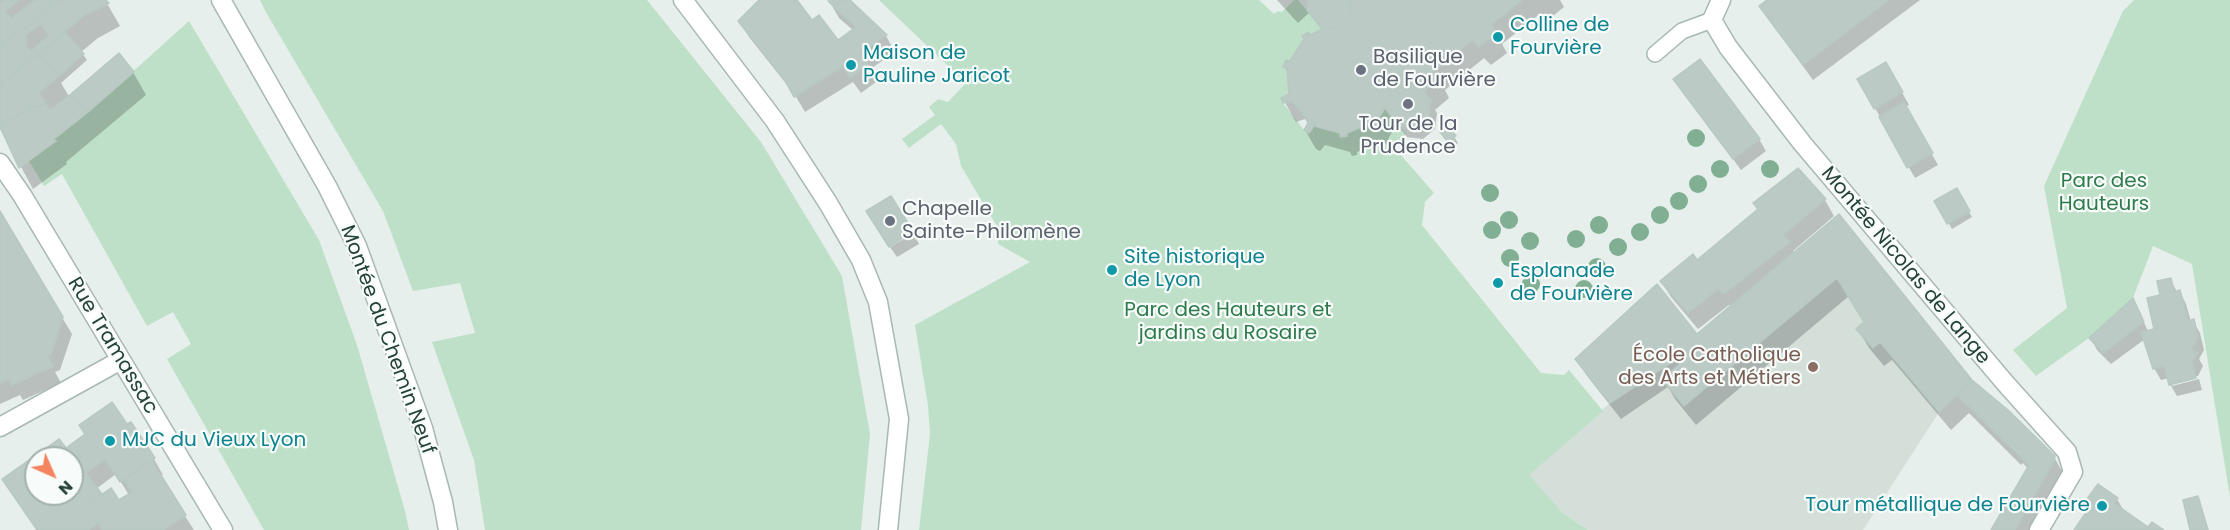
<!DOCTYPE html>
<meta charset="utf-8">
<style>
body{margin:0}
#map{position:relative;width:2230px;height:530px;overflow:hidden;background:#e6efeb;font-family:Poppins,sans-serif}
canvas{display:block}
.north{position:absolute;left:24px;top:446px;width:60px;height:60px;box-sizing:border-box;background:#f7fbf9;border:2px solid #a3b1ad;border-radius:50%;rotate:135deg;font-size:16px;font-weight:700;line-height:24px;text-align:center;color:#24423a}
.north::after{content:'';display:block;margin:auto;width:21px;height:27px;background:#f4845f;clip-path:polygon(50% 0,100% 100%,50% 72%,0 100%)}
</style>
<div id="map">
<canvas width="2230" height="530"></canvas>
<div class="north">N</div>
</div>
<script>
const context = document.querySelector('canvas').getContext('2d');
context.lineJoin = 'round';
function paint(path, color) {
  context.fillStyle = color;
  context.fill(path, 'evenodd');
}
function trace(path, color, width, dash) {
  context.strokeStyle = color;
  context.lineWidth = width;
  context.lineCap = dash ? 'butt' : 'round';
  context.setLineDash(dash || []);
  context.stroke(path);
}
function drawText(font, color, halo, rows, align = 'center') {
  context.font = font + ' Poppins,sans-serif';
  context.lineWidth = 4.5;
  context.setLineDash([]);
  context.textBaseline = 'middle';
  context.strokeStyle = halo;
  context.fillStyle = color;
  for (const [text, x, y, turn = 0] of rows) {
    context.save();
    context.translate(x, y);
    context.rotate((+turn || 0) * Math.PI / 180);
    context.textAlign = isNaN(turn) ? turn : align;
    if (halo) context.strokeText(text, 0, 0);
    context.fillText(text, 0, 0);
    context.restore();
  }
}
paint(new Path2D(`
 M1839 214 1972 380 1939 412 1863 530H1588L1563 513 1528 475 1610 403 1678 357 1697 334Z`), '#d4dfda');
paint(new Path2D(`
 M260 0H647L761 142 842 276 870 434 861 530H485L474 460 432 342 475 333 460 283 413 291 383 211 267 14Z
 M879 0H1259L1274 14 1278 11 1282 12 1294 0H1298L1322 29 1310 34 1307 32 1302 36 1304 39 1290 61 1286 60 1283 67 1287 68 1289 94 1281 98 1283 103 1304 130 1309 132 1314 126 1340 133V137L1347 136V133L1371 123 1375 127 1380 122 1378 119 1385 108 1406 134 1391 148 1398 156 1400 154 1434 193 1425 202 1422 225 1541 373 1564 375 1569 370 1603 411 1529 475 1563 513 1588 530H919L930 434 928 406 915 325 1030 262 998 244V228L961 166 956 144 941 124 909 148 902 139 935 115 929 107 938 99 948 102 966 83Z
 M2134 0H2230V497L2192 264 2153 246 2133 298 2089 338 2036 376 2013 350 2067 308 2044 186 2123 11Z
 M189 21 319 240 357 345 405 511 409 530H264L167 359 191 344 173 312 147 326 62 174 44 186 29 161 55 141 54 139 87 113Z`), '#bfe0c8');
paint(new Path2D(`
 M0 0H105L120 26 98 38 81 52 87 60 61 83 70 98 133 72 146 95 66 162 67 164 33 189 0 128Z
 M761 0H795L812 22 838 43 854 31 839 18 830 2 847 0 886 36 895 52 869 70 876 82 861 93 853 82 805 112 795 95 749 37 740 21Z
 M1277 0H1560L1564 7 1548 20 1541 13 1502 44 1507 53 1491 65 1484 58 1445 90 1449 98 1435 110 1437 113 1435 129 1423 139 1407 137 1397 124 1388 139 1390 142 1387 145 1384 142 1357 152V155L1352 156 1350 152 1325 145 1320 151 1316 149 1305 130 1309 125 1305 119 1296 122 1283 99 1290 95 1289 75 1285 67 1310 36 1323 31 1310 12 1298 23Z
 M1770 0H1920L1813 80 1771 22 1761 6Z
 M1886 64 1909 105 1905 107 1938 165 1915 178 1859 80Z
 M1675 79 1759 139 1766 151 1741 170Z
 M1447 126 1458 143 1453 147 1444 137Z
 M1957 190 1972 217 1952 229 1936 202Z
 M1825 200 1834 216 1793 251 1795 253 1839 216 1971 381 2007 411 2054 457 2063 473 2033 530H1993L2028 469 2023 463 2021 465 1969 413 1951 430 1892 360 1884 366 1869 348 1858 329 1865 323 1849 296 1696 425 1675 399 1668 387 1621 419 1587 376 1577 359 1697 336 1731 307 1729 305 1698 329 1671 297 1661 281Z
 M0 214 72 334 60 370 55 372 61 383 23 400 20 395 0 404Z
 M913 233 919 244 897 257 890 247Z
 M2170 279 2177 292H2180L2186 304 2191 322 2193 321 2200 333 2204 350 2199 359 2203 366 2198 376 2172 382V386L2199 379 2202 390 2177 396 2170 384 2169 378 2161 380 2154 368 2145 339 2111 364 2097 350 2091 338 2133 300 2148 331 2156 330 2162 296Z
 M86 435 154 459 163 475 160 477 194 530H37L4 480 59 441 66 450ZM36 458H72V494H36ZM116 474 129 495 118 502 102 496 96 489Z
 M2117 499 2125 513 2148 530H2161H2076L2090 510 2086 504Z`), '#0003');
const building = new Path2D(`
 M4 0H20L5 11 11 18 35 0H62L0 46V3Z
 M62 0H106L109 3 85 15 0 85V46ZM40 24 49 35 31 51 26 46 27 43 26 35Z
 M759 0H797L812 20 819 15 838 40 856 27 828 1 850 0 887 35 860 54 868 65 850 78 843 66 794 97 784 79 738 21Z
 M1308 0H1350V15L1335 27 1322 29 1307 10Z
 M1350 0H1522L1491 25 1497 33 1479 47 1472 40 1434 71 1440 78 1424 91 1417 84 1402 85 1387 98 1385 108 1378 119 1380 122 1375 127 1371 123 1347 133V136L1340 137V133L1314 126 1309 133 1304 130 1309 121 1292 101 1283 103 1281 98 1289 94 1287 68 1283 67 1286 60 1290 61 1304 39 1302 36 1308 32 1310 35 1322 29 1335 27 1350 15Z
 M1767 0H1889L1803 65 1759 6Z
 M65 32 84 54 59 76 39 54Z
 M119 53 134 72 87 113 71 94Z
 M39 54 59 76 39 93 46 102 37 107 29 108 0 127V85Z
 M1700 59 1760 139 1733 159 1673 79Z
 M1886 62 1903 92 1874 109 1857 79Z
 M1417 84 1431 100 1429 117 1416 127 1399 126 1385 108 1387 98 1402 85Z
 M71 94 87 113 54 139 56 141 19 168 0 127 31 107H37L45 103 50 110Z
 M1904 102 1933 153 1907 168 1879 117Z
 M1447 124 1456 136 1448 142 1439 131Z
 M1798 168 1826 199 1783 235 1790 242 1724 294 1718 289 1688 313 1660 281 1693 254 1697 260 1758 209 1753 203Z
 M1957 188 1970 211 1947 224 1934 201Z
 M891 196 913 231 889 247 866 211Z
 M0 211 63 317 51 354 47 355 53 366 12 385 10 379 0 383Z
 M1839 214 1972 380 1939 412 1880 342 1873 348 1856 329 1864 322 1837 278 1684 406 1662 379 1682 362 1678 358 1700 338 1697 334Z
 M2171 278 2174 292 2180 290 2188 321 2194 319 2198 338 2191 350 2198 353 2192 362 2196 378 2169 385 2164 366 2153 369 2141 332 2154 329 2147 298 2160 295 2157 281Z
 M1657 284 1700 338 1678 358 1610 403 1575 359Z
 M2133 298 2144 322 2103 353 2089 338Z
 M1972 380 2008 410 2055 456 2054 461 2015 530H1991L2029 465 1957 395Z
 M112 402 127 424 131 422 155 458 120 482 105 459 86 473 66 448 85 434 79 425Z
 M59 439 102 494 50 530H37L2 479ZM36 458H72V494H36Z
 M152 461 186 515 163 530H102L98 523 88 530H50L111 488 119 500 132 492 124 480Z
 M2098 484 2118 498 2114 503 2148 527 2152 522 2164 530H2074L2089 508 2084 503Z
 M2198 496 2208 530H2190L2183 500Z`);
paint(building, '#bbcac4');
trace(building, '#b8c9c2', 1.5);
const lane = new Path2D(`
 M1655 54 1682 31 1712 20`);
const street = new Path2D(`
 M221 0 327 186 357 246 423 428 443 502 448 530
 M683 0 775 121 828 203 861 260 878 302 899 419 888 530
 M1721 0 1712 20 1728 47 1802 143 2006 384 2067 452 2073 472 2039 530
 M0 163 22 195 223 530
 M0 427 121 360`);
trace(lane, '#a8b8b2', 18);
trace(street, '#a8b8b2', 21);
trace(lane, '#fff', 15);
trace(street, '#fff', 18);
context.fillStyle = '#80af93';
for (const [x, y] of [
 [1696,138],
 [1720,169],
 [1770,169],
 [1698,184],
 [1490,193],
 [1679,201],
 [1660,215],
 [1509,220],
 [1599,225],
 [1492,230],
 [1640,232],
 [1576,239],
 [1530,241],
 [1618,247],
 [1510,258],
 [1597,267],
 [1531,284],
 [1584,289]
]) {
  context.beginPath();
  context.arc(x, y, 9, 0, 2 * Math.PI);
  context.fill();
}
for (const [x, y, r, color] of [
 [1498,37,6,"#0f9aa8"],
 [851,65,6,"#0f9aa8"],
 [1361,70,6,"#6b7280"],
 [1408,104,6,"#6b7280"],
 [890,221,6,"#6b7280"],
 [1112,270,6,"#0f9aa8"],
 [1498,283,6,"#0f9aa8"],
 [1813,367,6,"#8d6e63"],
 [110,441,6,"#0f9aa8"],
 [2102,506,6,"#0f9aa8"]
]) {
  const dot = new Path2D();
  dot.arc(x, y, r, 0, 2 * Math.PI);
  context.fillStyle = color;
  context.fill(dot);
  trace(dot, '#f7fbf9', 2);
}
drawText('20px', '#0d838f', '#f7fbf9', [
 ["Colline de",1510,26],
 ["Fourvière",1510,49],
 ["Maison de",863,54],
 ["Pauline Jaricot",863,77],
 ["Site historique",1124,258],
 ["de Lyon",1124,281],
 ["Esplanade",1510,272],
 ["de Fourvière",1510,295],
 ["MJC du Vieux Lyon",122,441],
 ["Tour métallique de Fourvière",2090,506,"right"]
], 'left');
drawText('20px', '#5b616d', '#f7fbf9', [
 ["Basilique",1373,58],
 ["de Fourvière",1373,81],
 ["Tour de la",1408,125,"center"],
 ["Prudence",1408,148,"center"],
 ["Chapelle",902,210],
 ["Sainte-Philomène",902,233]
], 'left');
drawText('20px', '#2d7a4b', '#f7fbf9', [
 ["Parc des",2104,182],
 ["Hauteurs",2104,205],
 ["Parc des Hauteurs et",1228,311],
 ["jardins du Rosaire",1228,334]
]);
drawText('20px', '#24423a', '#f7fbf9', [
 ["Montée Nicolas de Lange",1905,266,50],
 ["Montée du Chemin Neuf",387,340,70],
 ["Rue Tramassac",112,346,59]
]);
drawText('20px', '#785e54', '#f7fbf9', [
 ["École Catholique",1801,356],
 ["des Arts et Métiers",1801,379]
], 'right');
</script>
